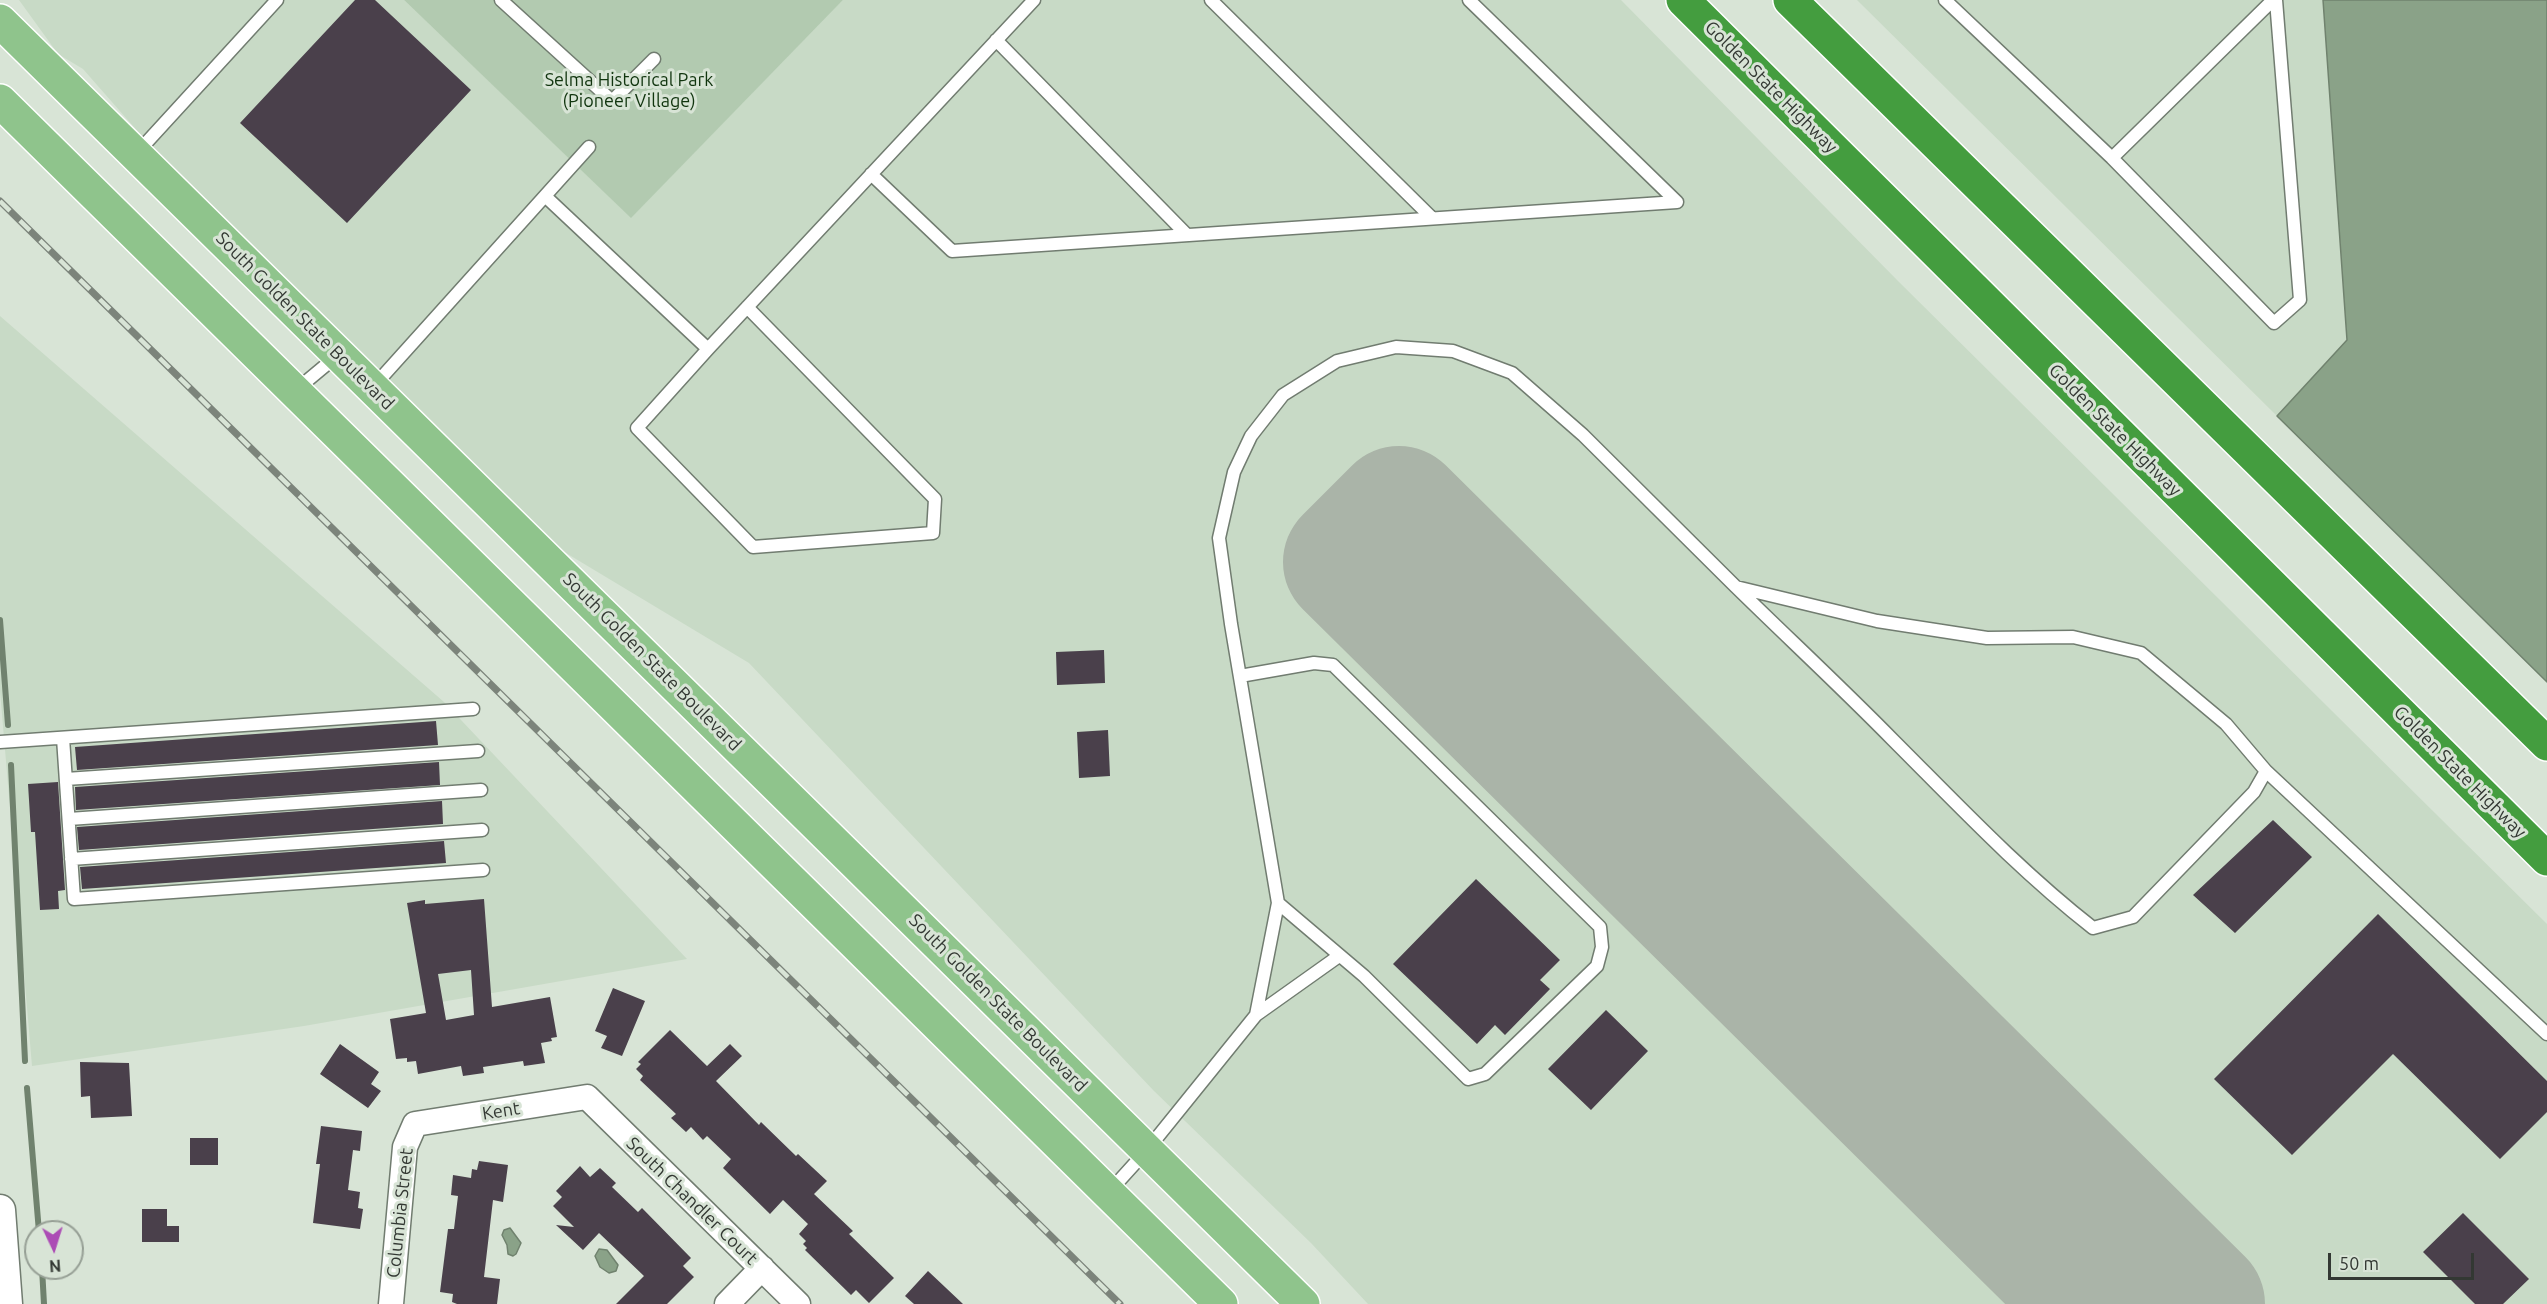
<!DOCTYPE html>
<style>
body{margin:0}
#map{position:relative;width:2547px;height:1304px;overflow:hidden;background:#d8e4d6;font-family:Ubuntu,sans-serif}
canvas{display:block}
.north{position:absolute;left:24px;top:1220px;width:60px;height:60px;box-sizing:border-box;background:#d8e4d6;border:2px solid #969f95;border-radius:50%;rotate:176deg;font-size:16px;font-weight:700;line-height:24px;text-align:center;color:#333833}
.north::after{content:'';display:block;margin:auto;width:21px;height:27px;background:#ac4cb5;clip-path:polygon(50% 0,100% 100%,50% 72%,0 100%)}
.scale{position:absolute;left:2328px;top:1253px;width:146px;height:27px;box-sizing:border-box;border:3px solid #333833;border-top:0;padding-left:8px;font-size:18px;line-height:21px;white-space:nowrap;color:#333833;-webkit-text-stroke:4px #d8e4d6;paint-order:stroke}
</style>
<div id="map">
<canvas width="2547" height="1304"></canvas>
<div class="north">N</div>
<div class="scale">50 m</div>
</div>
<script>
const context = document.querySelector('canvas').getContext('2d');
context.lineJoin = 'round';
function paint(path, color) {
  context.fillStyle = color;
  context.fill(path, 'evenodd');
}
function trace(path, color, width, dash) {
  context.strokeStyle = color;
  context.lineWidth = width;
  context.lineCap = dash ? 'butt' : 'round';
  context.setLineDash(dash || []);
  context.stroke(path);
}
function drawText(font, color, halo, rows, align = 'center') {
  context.font = font + ' Ubuntu,sans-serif';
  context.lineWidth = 6;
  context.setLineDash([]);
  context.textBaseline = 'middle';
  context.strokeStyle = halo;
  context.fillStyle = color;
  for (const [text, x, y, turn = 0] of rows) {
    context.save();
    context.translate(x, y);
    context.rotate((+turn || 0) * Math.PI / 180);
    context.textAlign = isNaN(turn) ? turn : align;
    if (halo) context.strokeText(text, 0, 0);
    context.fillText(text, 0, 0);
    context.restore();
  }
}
paint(new Path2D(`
 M19 0H404L631 217 843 0H1621L1898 281 2547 924V1304H1368L1311 1243 1154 1091 749 663 531 532 169 167 83 69 58 54Z
 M1857 0H2323L2347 341 2277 416Z
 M0 316 444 702 687 959 304 1026 32 1066 0 691Z`), '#c8dac6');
paint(new Path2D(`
 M404 0H843L631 218Z`), '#b2cab0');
const water = new Path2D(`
 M2323 0H2547V682L2277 416 2347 340Z
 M510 1228 521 1243 516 1254 513 1256 508 1254 507 1245 502 1235 504 1230Z
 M599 1249 607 1250 618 1265 616 1271 609 1273 600 1267 595 1256Z`);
paint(water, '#8aa288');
trace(water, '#70826e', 1.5);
trace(new Path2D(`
 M0 620 8 725
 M11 765 25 1061
 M27 1088 39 1232
 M42 1268 44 1304`), '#70826e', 6);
trace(new Path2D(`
 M2099 1304 1349 562 1399 512 2199 1304`), '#aab4a8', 132);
paint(new Path2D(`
 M355 0H375L471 90 347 223 240 123Z
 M1104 650 1105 683 1057 685 1056 652Z
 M436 721 438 745 77 770 75 747Z
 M1108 730 1110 776 1079 778 1077 732Z
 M439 762 440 785 76 810 75 787Z
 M58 782 65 890 58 891 59 909 40 910 35 832H31L28 784Z
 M442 801 443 824 79 850 77 827Z
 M2273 820 2312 857 2235 933 2193 895Z
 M444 841 446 863 82 889 80 867Z
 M1476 879 1560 960 1540 980 1550 989 1505 1035 1495 1025 1477 1044 1393 964Z
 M484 899 492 1007 550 997 557 1037 551 1038 552 1041 541 1043 545 1063 524 1066 523 1061 483 1067 484 1073 463 1076 461 1066 418 1074 416 1061 407 1062V1058L396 1059 390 1019 426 1013 407 903 425 900V904ZM471 970 474 1015 446 1020 438 974Z
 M2378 914 2547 1081V1112L2500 1159 2393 1054 2292 1155 2214 1079Z
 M613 988 645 1001 622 1056 601 1048 607 1036 595 1031Z
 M1606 1010 1648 1051 1591 1110 1548 1069Z
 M670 1030 707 1066 730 1044 742 1056 716 1081 759 1125 761 1122 796 1156 798 1154 827 1181 814 1194 853 1231 849 1234 894 1278 869 1303 856 1290 851 1295 805 1250 807 1248 803 1244 806 1241 799 1234 808 1224 783 1200 770 1214 723 1168 731 1159 707 1136 703 1140 691 1127 686 1132 671 1118 676 1114 640 1080 643 1076 636 1069 641 1064 638 1062Z
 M340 1044 379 1072 371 1084 381 1091 368 1108 320 1074Z
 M80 1062 129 1063 132 1116 91 1118 90 1096 81 1097Z
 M321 1126 362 1131 360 1151 353 1150 348 1190 360 1192 358 1208 363 1209 360 1229 313 1223 320 1164H316Z
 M190 1138H218V1165H190Z
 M479 1161 508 1165 503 1202 493 1200 484 1277 500 1279 497 1304H457L452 1302 453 1294 440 1292 448 1229H454L458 1196 451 1195 453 1175 471 1178 472 1169 477 1170Z
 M580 1166 590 1177 600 1168 616 1183 612 1187 638 1212 642 1208 691 1258 683 1266 694 1277 667 1304H616L644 1276 599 1233 583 1250 556 1225 574 1227 553 1206 562 1197 556 1191Z
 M142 1209H167V1226H179V1242H142Z
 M2463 1213 2529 1279 2503 1304H2475L2423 1252Z
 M928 1271 963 1304H914L905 1296Z`), '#4a404b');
const service = new Path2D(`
 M501 0 612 101 654 59
 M1211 0 1432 218
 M1469 0 1677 202
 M1945 0 2112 158 2274 323 2300 300 2276 0
 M996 40 1187 235
 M136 154 277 0
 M2112 158 2273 0
 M871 174 952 251 1677 202
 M545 196 708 349
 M747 307 935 499 933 533 753 547 637 428 708 349 1034 0
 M373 387 589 147
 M296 390 338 355
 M1240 676 1314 663 1333 665 1600 927 1602 947 1597 966 1485 1074 1468 1079 1364 976 1278 903
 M63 738 74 899 483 870
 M0 742 473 709
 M2266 771 2547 1034
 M66 779 478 751
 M69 819 481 790
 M71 859 482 830
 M1256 1015 1278 903 1231 624 1219 538 1234 472 1251 436 1283 395 1337 361 1396 347 1453 351 1512 373 1583 435 1736 587 1877 621 1987 638 2073 637 2141 653 2226 724 2266 771 2254 792 2133 917 2093 928C2020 871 1958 805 1893 740 1842 688 1788 638 1736 587
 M1109 1192 1147 1150 1256 1015 1339 956`);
const minor = new Path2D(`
 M391 1304 405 1147 415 1124 587 1097 798 1304
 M727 1304 762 1268`);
const tertiary = new Path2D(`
 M0 1210 7 1304`);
const primary = new Path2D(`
 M0 21 1303 1304
 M0 101 1221 1304`);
const motorway = new Path2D(`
 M1683 0 2547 859
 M1790 0 2547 744`);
trace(service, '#717c70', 15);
trace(minor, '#717c70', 27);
trace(tertiary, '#717c70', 33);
trace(primary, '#fff', 36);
trace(motorway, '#fff', 36);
trace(service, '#fff', 12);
trace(minor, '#fff', 24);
trace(tertiary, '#fff', 30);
trace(primary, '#8fc48c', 33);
trace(motorway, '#449d3f', 33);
const rail = new Path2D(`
 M0 201 1120 1304`);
trace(rail, '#7c847b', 7);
trace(rail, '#d8e4d6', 4.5, [14]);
drawText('18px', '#11350f', '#d8e4d6', [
 ["Selma Historical Park",629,80],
 ["(Pioneer Village)",629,101]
]);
drawText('18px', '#333833', '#d8e4d6', [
 ["Golden State Highway",1771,87,45],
 ["South Golden State Boulevard",305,321,45],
 ["Golden State Highway",2115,430,45],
 ["South Golden State Boulevard",652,662,45],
 ["Golden State Highway",2460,772,45],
 ["South Golden State Boulevard",998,1003,45],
 ["Kent",501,1111,-9],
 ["South Chandler Court",692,1201,44],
 ["Columbia Street",400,1213,-84]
]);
</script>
